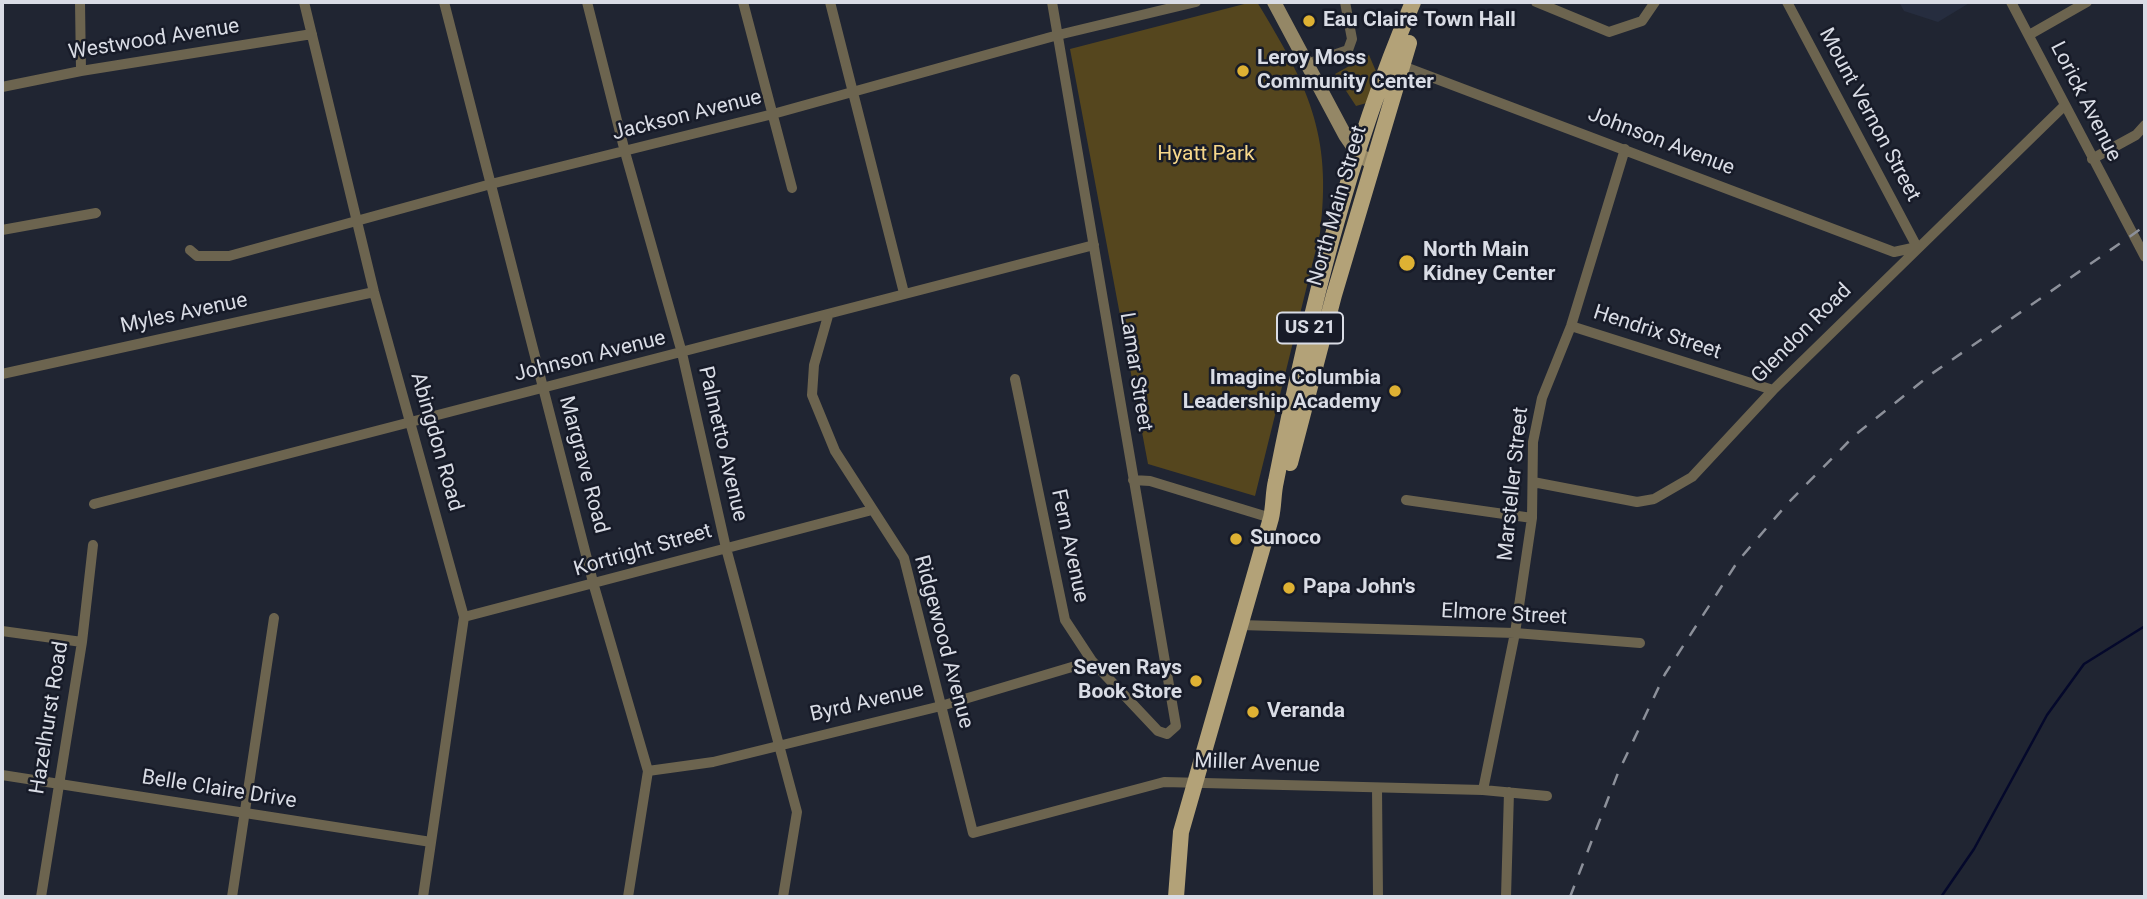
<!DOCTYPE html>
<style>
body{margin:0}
#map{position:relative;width:2147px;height:899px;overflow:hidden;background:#202532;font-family:Roboto,sans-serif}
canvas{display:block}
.frame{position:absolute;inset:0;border:4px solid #d9dce5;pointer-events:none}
</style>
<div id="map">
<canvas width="2147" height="899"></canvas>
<div class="frame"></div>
</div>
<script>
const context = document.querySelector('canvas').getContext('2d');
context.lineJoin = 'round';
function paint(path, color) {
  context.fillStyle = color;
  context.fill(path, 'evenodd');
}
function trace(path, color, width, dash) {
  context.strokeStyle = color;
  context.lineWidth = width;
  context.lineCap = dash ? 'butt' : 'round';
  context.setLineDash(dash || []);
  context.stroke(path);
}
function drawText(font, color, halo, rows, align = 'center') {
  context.font = font + ' Roboto,sans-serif';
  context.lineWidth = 5;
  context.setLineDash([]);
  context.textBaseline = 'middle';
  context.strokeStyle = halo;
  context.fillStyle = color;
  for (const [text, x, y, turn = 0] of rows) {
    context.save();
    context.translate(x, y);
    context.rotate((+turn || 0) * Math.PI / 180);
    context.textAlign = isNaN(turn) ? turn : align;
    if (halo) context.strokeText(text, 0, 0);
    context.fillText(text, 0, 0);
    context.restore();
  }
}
paint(new Path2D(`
 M1899 2H1971L1938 22 1904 11Z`), '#262d3f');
paint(new Path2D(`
 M1252 2H1257C1307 84 1333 134 1320 233L1255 496 1148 464 1070 49Z
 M1369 55 1378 76 1370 102 1356 106 1335 74Z`), '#55461e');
trace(new Path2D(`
 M1941 897 1974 849 2047 715 2084 664 2145 626`), '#04082b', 2.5);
trace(new Path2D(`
 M80 2 81 71
 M304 2 374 292 464 617 423 897
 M444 2 594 586 648 771 628 897
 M587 2 625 152 682 353 726 548 797 812 783 897
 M743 2 792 188
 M830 2 904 293
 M1536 2 1609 32 1642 21 1655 2
 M2011 2 2145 257
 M2029 35 2087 2
 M1307 64 1348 50 1352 39 1345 2
 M1397 64 1894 252 1917 247 1787 2
 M2 87 81 71 312 34
 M2092 159 2136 135 2145 125
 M2 230 96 213
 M190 250 197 256H229L491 184 773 114 1058 35 1196 2
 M828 316 814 365 812 395 835 451 904 558 973 833 1164 782 1483 790 1547 796
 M1571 326 1773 390
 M2 374 374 292
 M1015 379 1065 620 1092 661 1158 731 1167 734 1176 726 1175 720 1052 2
 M1133 480 1150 481 1271 518
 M1533 482 1637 502 1654 499 1692 477 1773 390 2064 106
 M1406 500 1532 518
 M94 504 1094 245
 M464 617 872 510
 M1240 625 1515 633 1640 643
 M2 631 82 642
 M648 771 713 762 941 706 1092 661
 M2 775 431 842
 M1377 788 1378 897
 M1483 790 1515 633 1532 518 1533 442 1542 398 1571 326 1625 149
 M41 897 82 642 93 545
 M232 897 274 618
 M1506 897 1509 792`), '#6c644f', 10);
trace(new Path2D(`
 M1274 2 1345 135 1358 154 1372 163`), '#948766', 14);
trace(new Path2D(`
 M1290 463 1334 295 1409 43
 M1176 897 1181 832 1271 518C1274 505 1273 493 1276 481 1308 319 1348 154 1413 2`), '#b3a278', 16);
trace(new Path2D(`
 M1570 897 1618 773 1665 674 1738 561 1788 503 1855 435 1930 375 2145 226`), '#8c909a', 2.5, [12, 12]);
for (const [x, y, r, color] of [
 [1309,21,7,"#deb133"],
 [1243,71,7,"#deb133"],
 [1407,263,9,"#deb133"],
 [1395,391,7,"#deb133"],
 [1236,539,7,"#deb133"],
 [1289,588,7,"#deb133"],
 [1196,681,7,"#deb133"],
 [1253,712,7,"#deb133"]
]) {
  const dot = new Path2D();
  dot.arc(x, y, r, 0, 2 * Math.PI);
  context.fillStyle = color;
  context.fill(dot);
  trace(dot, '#171b28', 2.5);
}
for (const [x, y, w] of [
 [1310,328,66]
]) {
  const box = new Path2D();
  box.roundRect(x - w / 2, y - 15.5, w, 31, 5);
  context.fillStyle = '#171b28';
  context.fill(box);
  trace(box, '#d9dce5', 2);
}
drawText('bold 19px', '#d9dce5', null, [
 ["US 21",1310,328]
]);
drawText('bold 21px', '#d9dce5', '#171b28', [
 ["Eau Claire Town Hall",1323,21],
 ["Leroy Moss",1257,59],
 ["Community Center",1257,83],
 ["North Main",1423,251],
 ["Kidney Center",1423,275],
 ["Imagine Columbia",1381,379,"right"],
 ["Leadership Academy",1381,403,"right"],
 ["Sunoco",1250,539],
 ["Papa John's",1303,588],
 ["Seven Rays",1182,669,"right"],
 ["Book Store",1182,693,"right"],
 ["Veranda",1267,712]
], 'left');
drawText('21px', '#d9dce5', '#171b28', [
 ["Westwood Avenue",154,40,-9],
 ["Lorick Avenue",2085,102,63],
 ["Mount Vernon Street",1869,115,62],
 ["Jackson Avenue",687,116,-14],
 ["Johnson Avenue",1661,142,21],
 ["North Main Street",1338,206,-74],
 ["Myles Avenue",184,314,-12],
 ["Hendrix Street",1657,333,18],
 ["Glendon Road",1802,334,-45],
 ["Johnson Avenue",590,357,-14],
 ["Lamar Street",1135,372,81],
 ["Abingdon Road",436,442,74],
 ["Palmetto Avenue",722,444,77],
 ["Margrave Road",583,465,75],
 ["Marsteller Street",1514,484,-84],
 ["Fern Avenue",1069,546,78],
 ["Kortright Street",643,551,-16],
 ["Elmore Street",1504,615,3],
 ["Ridgewood Avenue",943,642,75],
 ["Byrd Avenue",867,703,-13],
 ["Hazelhurst Road",50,718,-81],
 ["Miller Avenue",1257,764,2],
 ["Belle Claire Drive",219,790,9]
]);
drawText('21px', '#f6d78a', '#171b28', [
 ["Hyatt Park",1206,155]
]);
</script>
